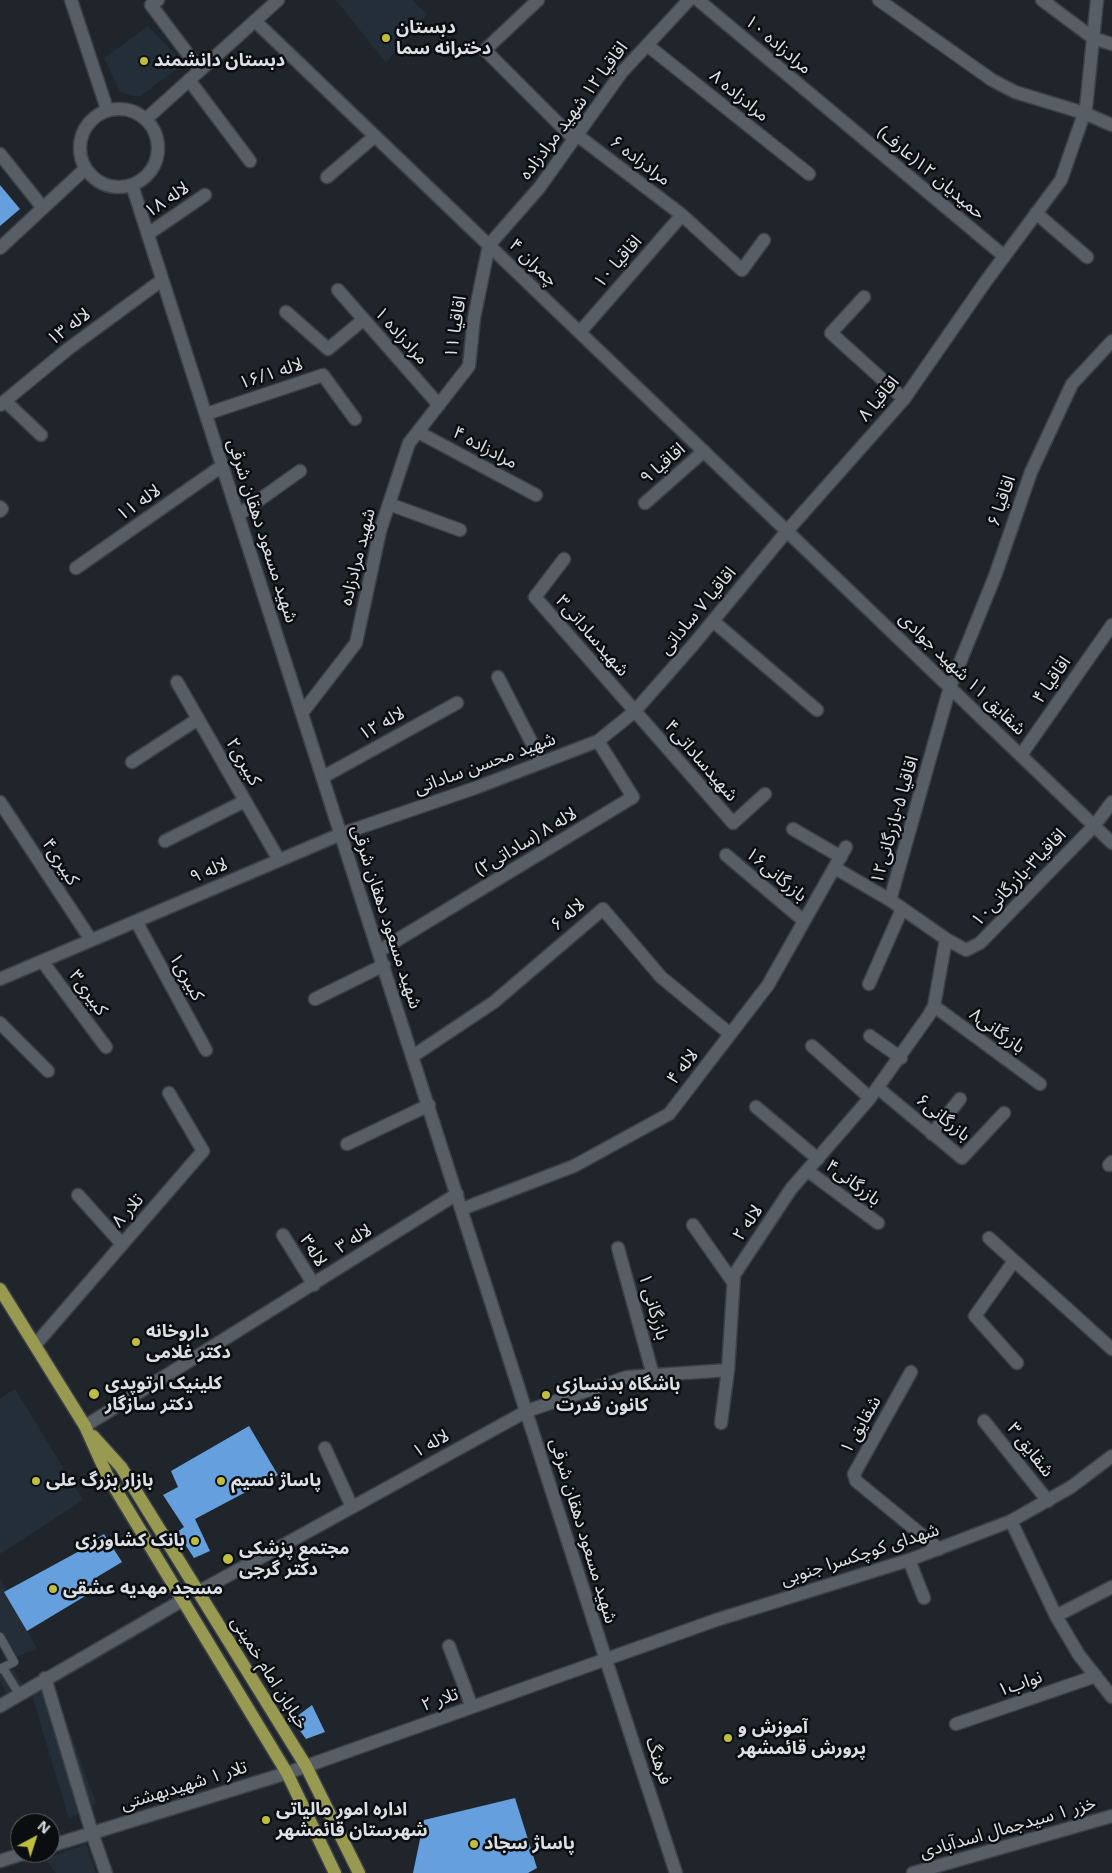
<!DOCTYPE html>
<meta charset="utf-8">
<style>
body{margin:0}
#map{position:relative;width:1112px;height:1873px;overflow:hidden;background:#1f252b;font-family:"Open Sans",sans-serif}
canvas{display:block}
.north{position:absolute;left:10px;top:1813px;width:50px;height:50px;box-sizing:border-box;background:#0b0e10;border:1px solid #5f6266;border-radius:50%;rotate:40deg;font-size:14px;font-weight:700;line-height:20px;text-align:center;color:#dde1e6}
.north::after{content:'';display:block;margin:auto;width:18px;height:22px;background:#bfbe41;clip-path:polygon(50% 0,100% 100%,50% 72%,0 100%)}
</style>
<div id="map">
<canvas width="1112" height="1873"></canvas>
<div class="north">N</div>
</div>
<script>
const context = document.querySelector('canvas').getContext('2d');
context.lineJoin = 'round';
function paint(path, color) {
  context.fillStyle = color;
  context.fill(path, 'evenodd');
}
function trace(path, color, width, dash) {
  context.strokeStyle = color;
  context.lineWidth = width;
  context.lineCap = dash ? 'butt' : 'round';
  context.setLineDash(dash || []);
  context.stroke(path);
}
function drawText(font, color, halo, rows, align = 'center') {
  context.font = font + ' "Open Sans","Noto Sans Arabic",sans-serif';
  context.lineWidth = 5;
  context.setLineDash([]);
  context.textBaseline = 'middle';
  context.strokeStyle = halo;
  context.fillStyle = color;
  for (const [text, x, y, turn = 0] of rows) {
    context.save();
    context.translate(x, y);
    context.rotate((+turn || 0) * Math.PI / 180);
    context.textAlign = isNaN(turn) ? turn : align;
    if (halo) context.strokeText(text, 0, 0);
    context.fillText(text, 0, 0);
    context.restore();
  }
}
paint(new Path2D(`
 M336 0H412L427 14 386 63Z
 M148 26 184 64 139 97 120 92 104 58Z
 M15 1389 83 1500 0 1554V1398Z
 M0 1579 37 1649 6 1661 0 1649Z
 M153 1609 162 1622 53 1685 96 1803 69 1819 32 1695 0 1715V1698L7 1694 0 1681V1674L13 1669 23 1685Z
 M86 1844 96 1873H56L45 1859Z`), '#242e39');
paint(new Path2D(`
 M0 185 20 209 0 226Z
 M249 1426 278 1475 195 1519 210 1551 194 1558 177 1532 184 1527 163 1495 178 1487 171 1471Z
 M104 1534 122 1562 97 1577 102 1586 27 1631 4 1592 85 1548 84 1546Z
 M312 1705 325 1732 306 1739 292 1720Z
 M515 1798 537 1868 528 1873H413L424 1820Z`), '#669fdd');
const lane = new Path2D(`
 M0 1637 14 1662 0 1669
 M3 1668 19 1694`);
const street = new Path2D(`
 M158 0 151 5 200 70
 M538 0 485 50 574 139
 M698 0 1004 256
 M879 0 992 80 1015 92 1084 113 1112 125
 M1042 0 1093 38 1112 44
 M255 21 1112 843
 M647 45 809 174
 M189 80 250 161
 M577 135 682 215 742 270 764 240
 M0 154 43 208
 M327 177 375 136
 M1036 213 1087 257
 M148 234 205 195
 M338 290 439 405
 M864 297 831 333 904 399
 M286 312 328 349 363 320
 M580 332 682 215
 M5 401 41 435
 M0 405 68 349 162 280
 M206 414 323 375 355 419
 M418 432 536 495
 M645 503 704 451
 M389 504 460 530
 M0 507 2 509 0 511
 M238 515 300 471
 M564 559 535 597 733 823 765 794
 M76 568 222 466
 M713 621 817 710
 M498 677 541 761
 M177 682 279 860
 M302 713 356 643 380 531 409 443 469 366 474 318 489 245 539 188 622 72 689 0
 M1021 755 1112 625
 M132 762 198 719
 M323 777 457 703
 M0 802 91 940
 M793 829 841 857
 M165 841 245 801
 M726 855 804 921
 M835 868 890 900 950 687 995 576 1031 472 1072 384 1112 341
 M890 900 946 939 966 950 980 943 1094 826 1112 802
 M136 921 206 1050
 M379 951 633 797 598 741
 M42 961 106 1047
 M0 979 341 834 475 788 598 741 634 712 693 645 787 531 904 399 986 281 1061 180 1086 108 1097 0
 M869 984 902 909
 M315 999 384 965
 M934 1006 1040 1084
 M0 1023 48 1071
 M870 1036 901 1058
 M812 1046 870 1098
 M413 1056 494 1002 603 909 661 977 730 1034
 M878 1088 962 1158 1004 1113
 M756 1107 818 1159
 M932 1134 960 1099
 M347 1144 429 1105
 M1109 1165 1112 1162
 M808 1171 878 1223
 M78 1195 122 1244
 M462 1209 574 1166 669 1114 768 985 846 847
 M693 1225 733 1282
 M283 1235 314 1285
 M989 1238 1112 1349
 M618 1248 653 1375
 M1014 1261 975 1316 1017 1363
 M35 1345 203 1151 169 1093
 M911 1372 854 1474 856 1481 939 1549
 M984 1421 1048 1501
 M721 1423 728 1370 734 1275 791 1189 870 1098 929 1015 934 1006 946 939
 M85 1426 457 1194
 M325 1448 352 1507
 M1011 1521 1056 1616 1079 1655 1112 1697
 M909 1560 924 1598
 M198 1592 527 1411 627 1377 728 1370
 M1056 1616 1112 1587
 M449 1646 472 1707
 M45 1678 92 1833
 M0 1706 183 1600
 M956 1724 1096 1676
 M913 1873 1112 1816`);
const secondary = new Path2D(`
 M71 0 107 109
 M80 148a39 39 0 1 1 78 0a39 39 0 1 1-78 0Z
 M146 119 278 0
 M132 185 606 1660 676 1873
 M0 248 85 169
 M92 1833 106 1873
 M50 1846 287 1773 716 1620 909 1560 1011 1521 1071 1487 1112 1456
 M0 1861 25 1853`);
const primary = new Path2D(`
 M0 1289 85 1426 107 1475 287 1773 335 1873
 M93 1436 121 1467 306 1766 359 1873`);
trace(lane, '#3c4146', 10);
trace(street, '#3c4146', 15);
trace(secondary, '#3c4146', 15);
trace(primary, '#3c4146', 15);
trace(lane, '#585e66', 8);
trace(street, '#585e66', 12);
trace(secondary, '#585e66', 12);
trace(primary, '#989a52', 12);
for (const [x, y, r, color] of [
 [386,38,5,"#bfbe41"],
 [144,61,5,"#bfbe41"],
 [136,1342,5,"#bfbe41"],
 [94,1394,6,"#bfbe41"],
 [546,1395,5,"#bfbe41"],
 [36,1481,5,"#bfbe41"],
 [221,1481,5,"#bfbe41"],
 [195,1541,5,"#bfbe41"],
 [228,1559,6,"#bfbe41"],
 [53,1589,5,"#bfbe41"],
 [728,1738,5,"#bfbe41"],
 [266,1820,5,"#bfbe41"],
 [474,1844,5,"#bfbe41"]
]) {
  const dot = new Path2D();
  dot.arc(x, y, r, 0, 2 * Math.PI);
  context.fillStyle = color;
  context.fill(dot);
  trace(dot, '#0b0e10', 2);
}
drawText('bold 18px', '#dde1e6', '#0b0e10', [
 ["دبستان",396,28],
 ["دخترانه سما",396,49],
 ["دبستان دانشمند",154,61],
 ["داروخانه",146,1332],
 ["دکتر غلامی",146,1353],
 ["کلینیک ارتوپدی",105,1384],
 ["دکتر سازگار",105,1405],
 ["باشگاه بدنسازی",556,1385],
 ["کانون قدرت",556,1406],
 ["بازار بزرگ علی",46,1481],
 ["پاساژ نسیم",231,1481],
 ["بانک کشاورزی",185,1541,"right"],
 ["مجتمع پزشکی",239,1549],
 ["دکتر گرجی",239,1570],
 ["مسجد مهدیه عشقی",63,1589],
 ["آموزش و",738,1728],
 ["پرورش قائمشهر",738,1749],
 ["اداره امور مالیاتی",276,1810],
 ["شهرستان قائمشهر",276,1831],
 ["پاساژ سجاد",484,1844]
], 'left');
drawText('18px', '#dde1e6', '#0b0e10', [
 ["مرادزاده ۱۰",778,45,40],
 ["مرادزاده ۸",739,96,39],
 ["اقاقیا ۱۲ شهید مرادزاده",574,111,-53],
 ["مرادزاده ۶",640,161,37],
 ["حمیدیان ۱۲(عارف)",931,173,40],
 ["لاله ۱۸",167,200,-34],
 ["اقاقیا ۱۰",618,262,-49],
 ["چمران ۴",533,263,44],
 ["لاله ۱۳",69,327,-37],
 ["اقاقیا ۱۱",456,327,-81],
 ["مرادزاده ۱",401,336,48],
 ["لاله ۱۶/۱",271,374,-18],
 ["اقاقیا ۸",879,399,-50],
 ["مرادزاده ۴",485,448,28],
 ["اقاقیا ۹",663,464,-41],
 ["اقاقیا ۶",1002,501,-71],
 ["لاله ۱۱",139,503,-35],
 ["شهید مسعود دهقان شرقی",262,531,72],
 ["شهید مرادزاده",358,557,-76],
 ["اقاقیا ۷ ساداتی",698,611,-50],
 ["شهیدساداتی۳",592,636,49],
 ["شقایق ۱۱ شهید جوادی",962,674,44],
 ["اقاقیا ۴",1052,680,-55],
 ["لاله ۱۲",382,724,-29],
 ["شهیدساداتی۴",701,761,49],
 ["کبیری۲",243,762,60],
 ["شهید محسن ساداتی",485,764,-20],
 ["اقاقیا ۵-بازرگانی۱۲",895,820,-74],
 ["لاله ۸ (ساداتی۲)",526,842,-31],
 ["کبیری۴",60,862,57],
 ["لاله ۹",209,871,-23],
 ["بازرگانی۱۶",776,875,40],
 ["اقاقیا۳-بازرگانی۱۰",1019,878,-46],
 ["لاله ۶",568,915,-41],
 ["شهید مسعود دهقان شرقی",386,917,72],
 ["کبیری۱",186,977,61],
 ["کبیری۳",88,993,54],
 ["بازرگانی۸",997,1031,36],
 ["لاله ۴",683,1067,-52],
 ["بازرگانی۶",943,1118,39],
 ["بازرگانی۴",853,1183,37],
 ["تلار ۸",128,1211,-49],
 ["لاله ۲",748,1223,-56],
 ["لاله ۳",354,1239,-32],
 ["لاله۳",313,1251,58],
 ["بازرگانی ۱",653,1307,74],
 ["شقایق ۱",861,1425,-60],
 ["لاله ۱",431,1444,-29],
 ["شقایق ۳",1030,1450,52],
 ["شهید مسعود دهقان شرقی",583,1531,73],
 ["شهدای کوچکسرا جنوبی",860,1555,-18],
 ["خیابان امام خمینی",269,1673,58],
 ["نواب۱",1020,1684,-19],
 ["تلار ۲",440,1700,-20],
 ["فرهنگ",658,1761,72],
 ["تلار ۱ شهیدبهشتی",184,1786,-17],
 ["خزر ۱ سیدجمال اسدآبادی",1008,1828,-16]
]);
</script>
